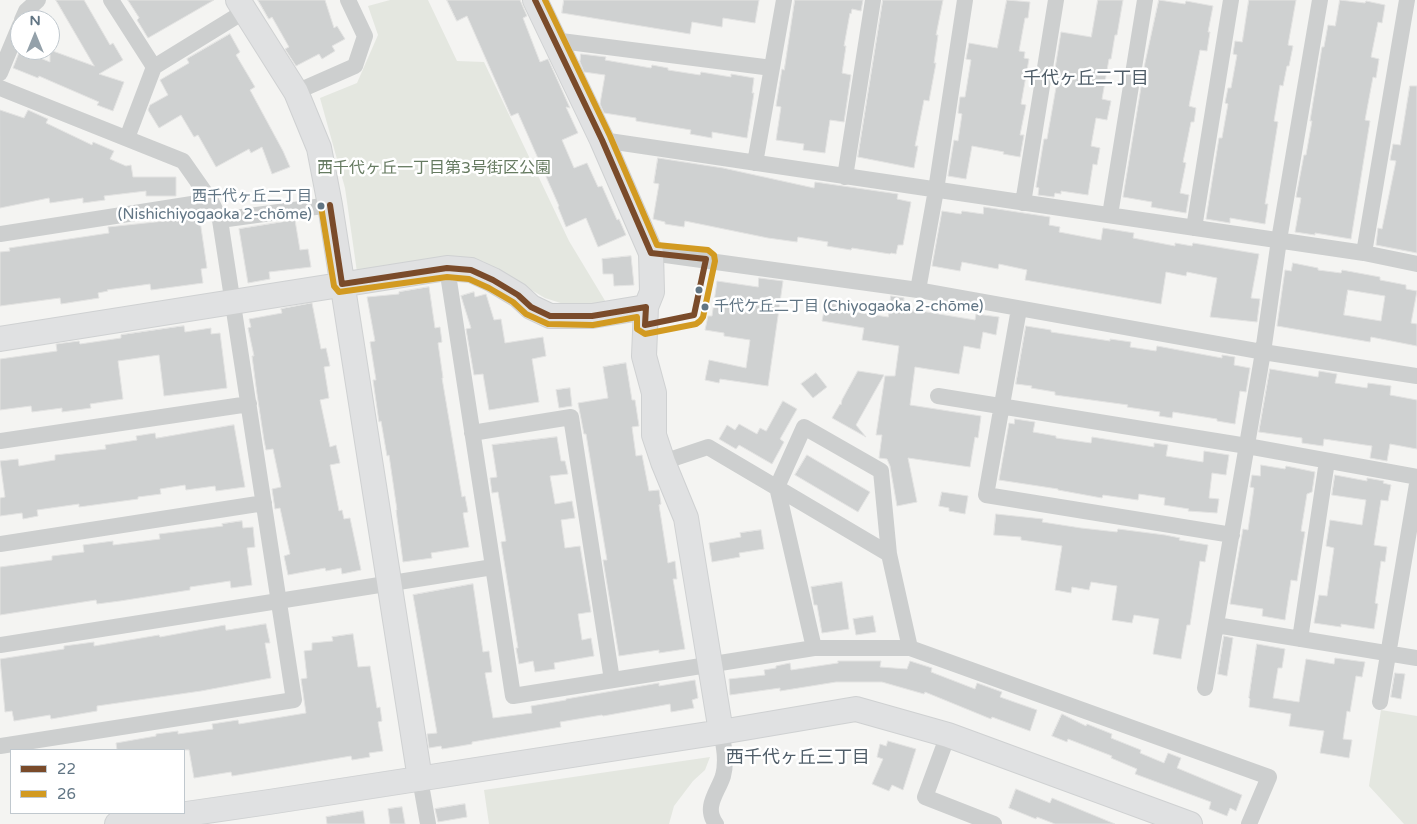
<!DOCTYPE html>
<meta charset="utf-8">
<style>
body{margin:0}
#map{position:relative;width:1417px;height:824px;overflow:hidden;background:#f4f4f2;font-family:"Varela Round",sans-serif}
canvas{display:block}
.legend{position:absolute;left:10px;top:749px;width:175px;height:65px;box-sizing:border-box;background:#fff;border:1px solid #c0c8ce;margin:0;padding:6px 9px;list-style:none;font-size:15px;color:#617584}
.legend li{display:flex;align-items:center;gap:10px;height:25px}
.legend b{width:25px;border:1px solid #c0c8ce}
.north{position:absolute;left:10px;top:10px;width:50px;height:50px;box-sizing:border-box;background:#fff;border:1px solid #c0c8ce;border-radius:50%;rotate:0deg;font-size:14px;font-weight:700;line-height:20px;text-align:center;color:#617584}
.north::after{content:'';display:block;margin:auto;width:18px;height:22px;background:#94a1aa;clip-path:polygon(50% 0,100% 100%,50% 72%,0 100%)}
</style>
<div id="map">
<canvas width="1417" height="824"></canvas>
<ul class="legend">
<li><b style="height:6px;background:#7a4b2a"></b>22</li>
<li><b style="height:6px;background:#d29a21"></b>26</li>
</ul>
<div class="north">N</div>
</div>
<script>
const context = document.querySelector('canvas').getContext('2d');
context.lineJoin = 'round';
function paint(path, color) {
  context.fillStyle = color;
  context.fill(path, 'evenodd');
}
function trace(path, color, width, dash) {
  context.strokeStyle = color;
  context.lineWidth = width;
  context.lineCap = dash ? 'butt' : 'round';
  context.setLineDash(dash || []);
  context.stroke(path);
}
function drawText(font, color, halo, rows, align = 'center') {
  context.font = font + ' "Varela Round","Noto Sans JP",sans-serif';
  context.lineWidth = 5;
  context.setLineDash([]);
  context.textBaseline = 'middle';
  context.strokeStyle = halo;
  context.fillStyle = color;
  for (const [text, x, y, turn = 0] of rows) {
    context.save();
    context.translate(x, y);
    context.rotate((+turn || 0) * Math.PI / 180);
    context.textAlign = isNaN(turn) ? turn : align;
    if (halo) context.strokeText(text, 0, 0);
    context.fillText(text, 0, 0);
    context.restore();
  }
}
paint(new Path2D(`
 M390 0H428L457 61 484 62 569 241 607 304 570 306 545 298 482 261 460 260 357 272 345 188 320 98 357 83 378 35 368 6Z
 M1381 710 1417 716V824H1404L1369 786Z
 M710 757 705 770 693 781 674 806 669 824H489L484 790Z`), '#e4e7e0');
const building = new Path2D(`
 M56 0H84L110 45 113 43 123 60 99 74 124 82 113 111 97 105 99 102 55 83 39 76 38 78 13 68 20 50 50 62V50L94 66Z
 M128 0H214L148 38 137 20 139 18Z
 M258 0H325L334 28 337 26 345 39 332 46 335 51 322 59 319 54 296 66 285 49 289 47 272 17 269 19Z
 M447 0H520L527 16 523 18 540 62 548 59 570 108 566 107 578 133 562 140 574 168 587 163 598 187 602 186 617 220 619 219 626 235 598 247 586 218 566 227 558 207 559 206 518 113 511 116 467 16 457 21Z
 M564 0H759L755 23 723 18 722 27 692 22 690 34 562 13Z
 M795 0H863L861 11 852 9 851 14 850 13 844 46H846L842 73 851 75 844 122 830 120 825 153 803 150 804 144 776 140 781 107 776 106 782 69 784 70Z
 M883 0H943L936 35H938L934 63H936L929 101 924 100 915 146H918L914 168 858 157Z
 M1007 0 1030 2 1028 18H1025L1019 51 1025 52 1024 58 1029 59 1021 104 1026 105 1020 135H1024L1020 157 1003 154 1004 152 972 146 966 179 948 176 954 140 958 141 962 114 958 113 960 97H965L971 60 966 59 969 43 997 48Z
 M1098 0H1123L1117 35H1115L1111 59H1109L1102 99 1111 101 1107 120 1096 118 1091 146 1100 148 1097 165 1093 164 1088 195 1061 191V194L1055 193 1054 197 1038 195 1039 188 1036 187 1044 139H1047L1058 76 1054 75 1061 32 1091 37Z
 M1159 0 1185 4 1186 1 1213 6 1208 32H1210L1207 51 1200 50 1189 106 1196 108 1194 122H1191L1183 162 1186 163 1180 193 1189 195 1186 213 1151 207 1152 202 1123 197 1145 63Z
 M1249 0H1296L1288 45 1293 46 1289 66H1287L1283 86 1280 85 1274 121 1278 122 1265 204H1268L1265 224 1230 218V223L1206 219 1219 138H1222L1228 104 1225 103 1228 88H1231L1237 55 1233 54 1235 41 1242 42Z
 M1340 0 1365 3 1366 1 1385 5 1382 23 1378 22 1371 57 1379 59 1376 78 1373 77 1365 120 1370 121 1351 239 1315 233V235L1295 232 1301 198 1296 197 1304 155H1306L1312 121H1310L1322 47H1324L1328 25 1335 26Z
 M230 34 240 52 236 55 255 87 250 90 283 151 290 167 272 174 262 147 251 153 249 149 216 167 198 135 194 137 181 115 159 128 148 110 150 105 168 95 160 80 189 63 187 59Z
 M581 54 606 57 605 60 651 68 652 65 668 68V70L700 75 701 72 731 77V74L754 78 752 93H754L747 138 712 132V138L690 134 691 130 636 121V118L604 113 600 104 605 75 584 72 580 62Z
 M1410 86H1417V253L1376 245 1378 228 1382 229 1396 161 1390 160 1393 144 1400 145Z
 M0 110 24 118 28 110 48 119 46 123 92 145 93 142 114 151 110 159 126 166 131 165 133 177H176V196H146V191L104 196 105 200 83 203V198L50 203 49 198 0 208Z
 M658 158 723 168 814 188 815 182 898 194 897 199 911 202 903 245H898L896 254 891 253 890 254 852 248 851 250 827 246 828 242 798 237 797 242 768 238 685 221 684 227 665 224V222L653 219 659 184 654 183Z
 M984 207 1050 217 1049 225 1060 227 1059 232 1101 240 1103 228 1134 233 1133 238 1175 246V243L1192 246 1193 243 1259 254 1251 298 1260 299 1257 322 1210 317 1217 278 1187 272 1186 276 1166 272 1161 304 1025 280 1027 270 999 264 998 269 962 262 960 271 932 266 942 211 961 214 962 211 983 214Z
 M199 214 207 268 201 269 203 283 151 290 150 284 107 290 108 291 98 293 99 298 61 304 60 298 0 306V252L10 251 9 248 109 233 108 227 174 220V218Z
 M295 220 300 250 308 249 311 267 269 272 270 279 248 283 239 229Z
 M631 256 634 285 614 286 613 274H603L602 259Z
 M1293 263 1318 268V270L1341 273 1342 270 1380 277V280L1406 285V289L1417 291 1411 323 1417 324V346L1371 337 1370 342 1277 326 1285 270 1291 271ZM1348 290 1385 296 1381 321 1344 315Z
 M759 278 783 281 768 386 720 379 719 383 705 380 709 360 746 368 750 340 724 336V333L705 330 708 316H712L717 281 758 287Z
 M429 287 435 328 440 327 442 342 438 343 443 378H442L462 497 465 496 468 512 463 513 469 547 431 553 432 558 403 562 396 510H397L389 455 387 456 381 421 379 422 373 380H376L370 342 375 341 367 297 399 294V292Z
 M474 292 475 297 486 294 494 320 501 319 505 343 543 337 546 356 532 359 539 402 489 410 483 374 474 375 466 329 471 328 461 296Z
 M891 296 904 298 903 308 975 320 976 314 999 317 996 335 983 332 980 349 964 346 959 374 915 367 910 405 981 416 978 438 975 437 970 467 908 458 917 502 897 506 890 466 887 459 879 458 882 435H876L885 376H895L899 346 862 340 864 328 822 321 826 301 851 304V308L857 309 856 312 888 317Z
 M312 303 321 349 326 348 330 366 324 367 329 398 320 400 330 447 336 445 340 463 330 465 339 511 342 510 344 519 350 518 361 570 342 574 341 568 326 571 325 568 288 575 284 556 290 554 280 508 275 509 272 489 281 487 273 449 266 450 264 440 257 394 252 356H254L248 328 251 327 249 319 282 313 281 309Z
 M184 326 185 332 211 328V334L220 333 227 388 164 396 159 355 118 361 123 399 90 404 91 408 62 412V408L32 412 31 406 0 410V359L57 351 56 344 79 341 80 344 121 338V335Z
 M1026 326 1051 330V332L1110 341V339L1131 342 1130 347 1156 351 1157 346 1222 358V355L1235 357 1234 365 1250 368 1246 392 1240 391 1235 424 1217 421V419L1173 412 1172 418 1159 416 1160 412 1127 407 1128 405 1055 395V392L1031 388 1032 386 1016 384Z
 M626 363 632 400H635L639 426 632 427 636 456 642 455 649 491 659 490 661 504 659 505 668 563 675 561 677 579H673L685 649 659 653V650L619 656 603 560H607L586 434H584L578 403 608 398 603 367Z
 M1270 369 1318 377 1319 371 1337 374 1335 383 1367 388 1368 383 1391 386 1390 395 1417 400V449L1390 444 1387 461 1370 458 1372 446 1324 439 1323 446 1302 443V438L1259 432Z
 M858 371 884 375 856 425 866 437 832 418 840 404 841 405 842 400Z
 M816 373 827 387 813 398 801 384Z
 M570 388 572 406 559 408 556 390Z
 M783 401 797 409 780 439 784 442 772 464 739 445 736 449 719 439 727 425 735 430 739 424 757 434 760 428 766 431Z
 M1015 419 1035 422 1033 432 1056 436V438L1091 443 1092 437 1154 447V443L1168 445 1166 456 1203 462 1204 451 1229 455 1226 475 1212 473 1209 498 1219 499 1217 513 1188 511 1189 509 1164 505 1165 498 1139 494 1138 500 1103 495 1102 498 1058 490V489L999 480 1009 423 1014 424Z
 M234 425 245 487 216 491 215 486 186 490 185 485 160 489 161 494 138 497V499L79 507V504L37 510 38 516 23 519 22 513 0 516V498L5 497 0 461 18 459 19 466 55 460V455L106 449 105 445 137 440 136 436 155 433 156 438Z
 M557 437 561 461H565L568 474 550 476 555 504 572 501 575 518 561 520 565 548 580 546 591 612 578 614 582 640 591 638 594 656 554 663 555 669 535 672 533 661 519 664 516 648H518L501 542 506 541 498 492 492 493 490 478 497 477 492 445Z
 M807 455 870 492 858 512 795 475Z
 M1261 465 1285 469 1286 466 1315 472 1312 492 1307 494 1301 531 1305 532 1297 581 1291 580 1285 620 1262 616 1263 609 1230 604 1243 529 1248 530 1254 488 1250 487 1252 475 1260 476Z
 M1335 475 1367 481V478L1384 481 1383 483 1391 485 1388 501 1381 500 1374 545 1387 547 1385 562 1381 561 1375 603 1378 604 1374 629 1341 624V627L1314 623 1319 595 1327 596 1334 548 1326 546 1330 520 1362 525 1366 500 1332 495Z
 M942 492 968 496 965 514 949 511V508L939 506Z
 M996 514 1043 519 1042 522 1081 528 1117 532 1118 529 1165 535 1180 538 1179 540 1208 545 1205 562 1200 561 1190 625H1187L1181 659 1153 654 1159 619 1134 615 1132 623 1112 620 1117 586 1091 582 1089 590 1072 587 1071 593 1055 590 1062 546 1021 540V537L994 535Z
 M242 521 243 528 253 527 255 547 247 548 252 585 231 588 230 581 190 587V590L120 601 97 604 96 600 0 615V567L52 560V556L84 552 83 545 113 541V545L160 539 159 534 223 526 222 524Z
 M761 530 764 549 739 553 740 557 712 562 709 543 741 537 740 533Z
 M842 582 849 629 822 633 817 605H814L811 587Z
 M473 584 483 652 489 651 492 672 485 673 493 718 532 713 531 706 566 700V699L659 683V686L695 680 698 698 692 700 694 708 671 712 670 704 603 716 602 715 560 722 561 727 472 742V744L442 749 441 746 429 748 427 734 437 733 413 595Z
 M873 616 876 632 856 635 853 619Z
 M266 624 270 643H265L271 678 201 691 97 706V711L51 719 50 715 14 721 12 711 5 712 0 659 64 649V646L94 642V646L159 635 160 637 225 625 226 630Z
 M353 634 358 667 370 666 377 708 380 707 382 721 378 722 383 751 369 753 370 757 352 760 351 756 232 776 231 772 194 778 189 750H117L116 743 156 736V734L178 731V734L213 729 212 724 238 720 239 724 306 713 301 679 307 678 304 651 312 650V643L333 641 332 637Z
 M1224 636 1233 638 1227 676 1218 674Z
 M1257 644 1285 649 1282 668H1278L1273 698 1299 702 1306 659 1334 664 1335 658 1365 662 1362 677 1356 676 1350 712 1347 711 1343 739 1352 740 1349 758 1320 753 1324 731 1289 726 1291 714 1249 707 1250 699 1249 698Z
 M838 661H881L880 667 907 669 910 661 932 668 931 672 975 689 977 683 1002 692 1000 697 1037 710 1030 731 992 717 991 719 925 692 924 694 882 682H836L780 691V688L730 695 729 679 765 675 764 670 776 668V666L790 663 791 670 838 663Z
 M1395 673 1405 674 1401 699 1391 697Z
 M1062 714 1086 726 1087 724 1112 734 1111 738 1141 750 1140 753 1164 763 1168 753 1181 758 1177 768 1242 795 1236 811 1230 808 1227 816 1209 809 1211 802 1135 774 1137 769 1111 758 1112 756 1068 739 1067 742 1052 736Z
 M888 741 916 749 903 790 892 785 889 791 872 784 883 759 877 757 880 744 886 746Z
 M1016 789 1050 803 1052 798 1115 824H1055L1037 817 1036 819 1009 808Z
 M465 804 467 817 438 822 435 809Z
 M402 807 405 824H390L388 809Z
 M363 811 365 824H327L326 817Z`);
paint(building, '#cfd1d1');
trace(building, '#e3e3e2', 1);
const secondary = new Path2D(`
 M238 0 296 92 319 148 330 205 420 779
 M535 0 602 140 651 253 652 292 646 307 644 356 654 393V435L663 462 686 518 721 732
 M0 339 447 268 471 270 493 280 518 295 531 307 550 316H592L646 307
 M117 824 269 802 721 732 856 709 948 735 1190 824`);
trace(secondary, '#cfd1d2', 26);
trace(new Path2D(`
 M111 0 154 67
 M22 20 26 11 38 0
 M553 40 772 68
 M0 73 20 25
 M0 88 183 161 211 201 220 220 294 700 0 746
 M296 92 355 66 365 36 348 0
 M127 138 154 67 245 11
 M602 140 1364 253 1417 264
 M755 163 784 0
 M845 177 873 0
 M1023 203 1056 0
 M1110 215 1145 0
 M220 220 330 205
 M1194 228 1231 0
 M0 234 211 201
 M651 253 918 290 1263 352 1417 376
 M1364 253 1407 0
 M447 268 513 696 814 648H910L1269 777 1249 824
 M918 290 936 190 965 0
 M1019 309 986 495 1232 535
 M938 396 1247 446 1417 477
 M472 433 571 417 612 680
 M0 441 249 404
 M663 462 708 447 889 554
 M0 544 264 503
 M1216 625 1417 658
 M1300 639 1327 461
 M0 645 493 567
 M814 648 777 487 804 427 881 471 889 554 910 648
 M1205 688 1263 352 1279 240 1320 0
 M1380 702 1417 484
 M948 735 925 797 994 824
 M420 779 428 824
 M716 824C703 807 718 792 723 776 727 761 724 746 721 732`), '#cdcfcf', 16);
trace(secondary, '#e0e1e2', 24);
trace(new Path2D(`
 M330 205 342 284 447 268 471 270 493 280 518 295 531 307 550 316H592L646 307 645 325 694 315 706 259 651 253 602 140 535 0`), '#7a4b2a', 6);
trace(new Path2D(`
 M321 206 334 286 339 292 447 277 469 279 489 288 513 302 526 314 548 324 593 325 637 317V329L645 334 696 324 700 321 703 317 715 261 714 255 708 250 657 245 610 136 545 0`), '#d29a21', 6);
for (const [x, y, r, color] of [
 [321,206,4.5,"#617584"],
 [699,290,4.5,"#617584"],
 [705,307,4.5,"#617584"]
]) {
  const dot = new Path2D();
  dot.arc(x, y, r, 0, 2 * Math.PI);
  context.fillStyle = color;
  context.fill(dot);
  trace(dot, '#fff', 2);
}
drawText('15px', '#617584', '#fff', [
 ["西千代ヶ丘二丁目",312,197],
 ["(Nishichiyogaoka 2-chōme)",312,215],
 ["千代ケ丘二丁目 (Chiyogaoka 2-chōme)",714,307,"left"]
], 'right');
drawText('16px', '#667b61', '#fff', [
 ["西千代ヶ丘一丁目第3号街区公園",434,169]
]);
drawText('18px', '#505e69', '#fff', [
 ["千代ヶ丘二丁目",1086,79],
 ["西千代ヶ丘三丁目",798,758]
]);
</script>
